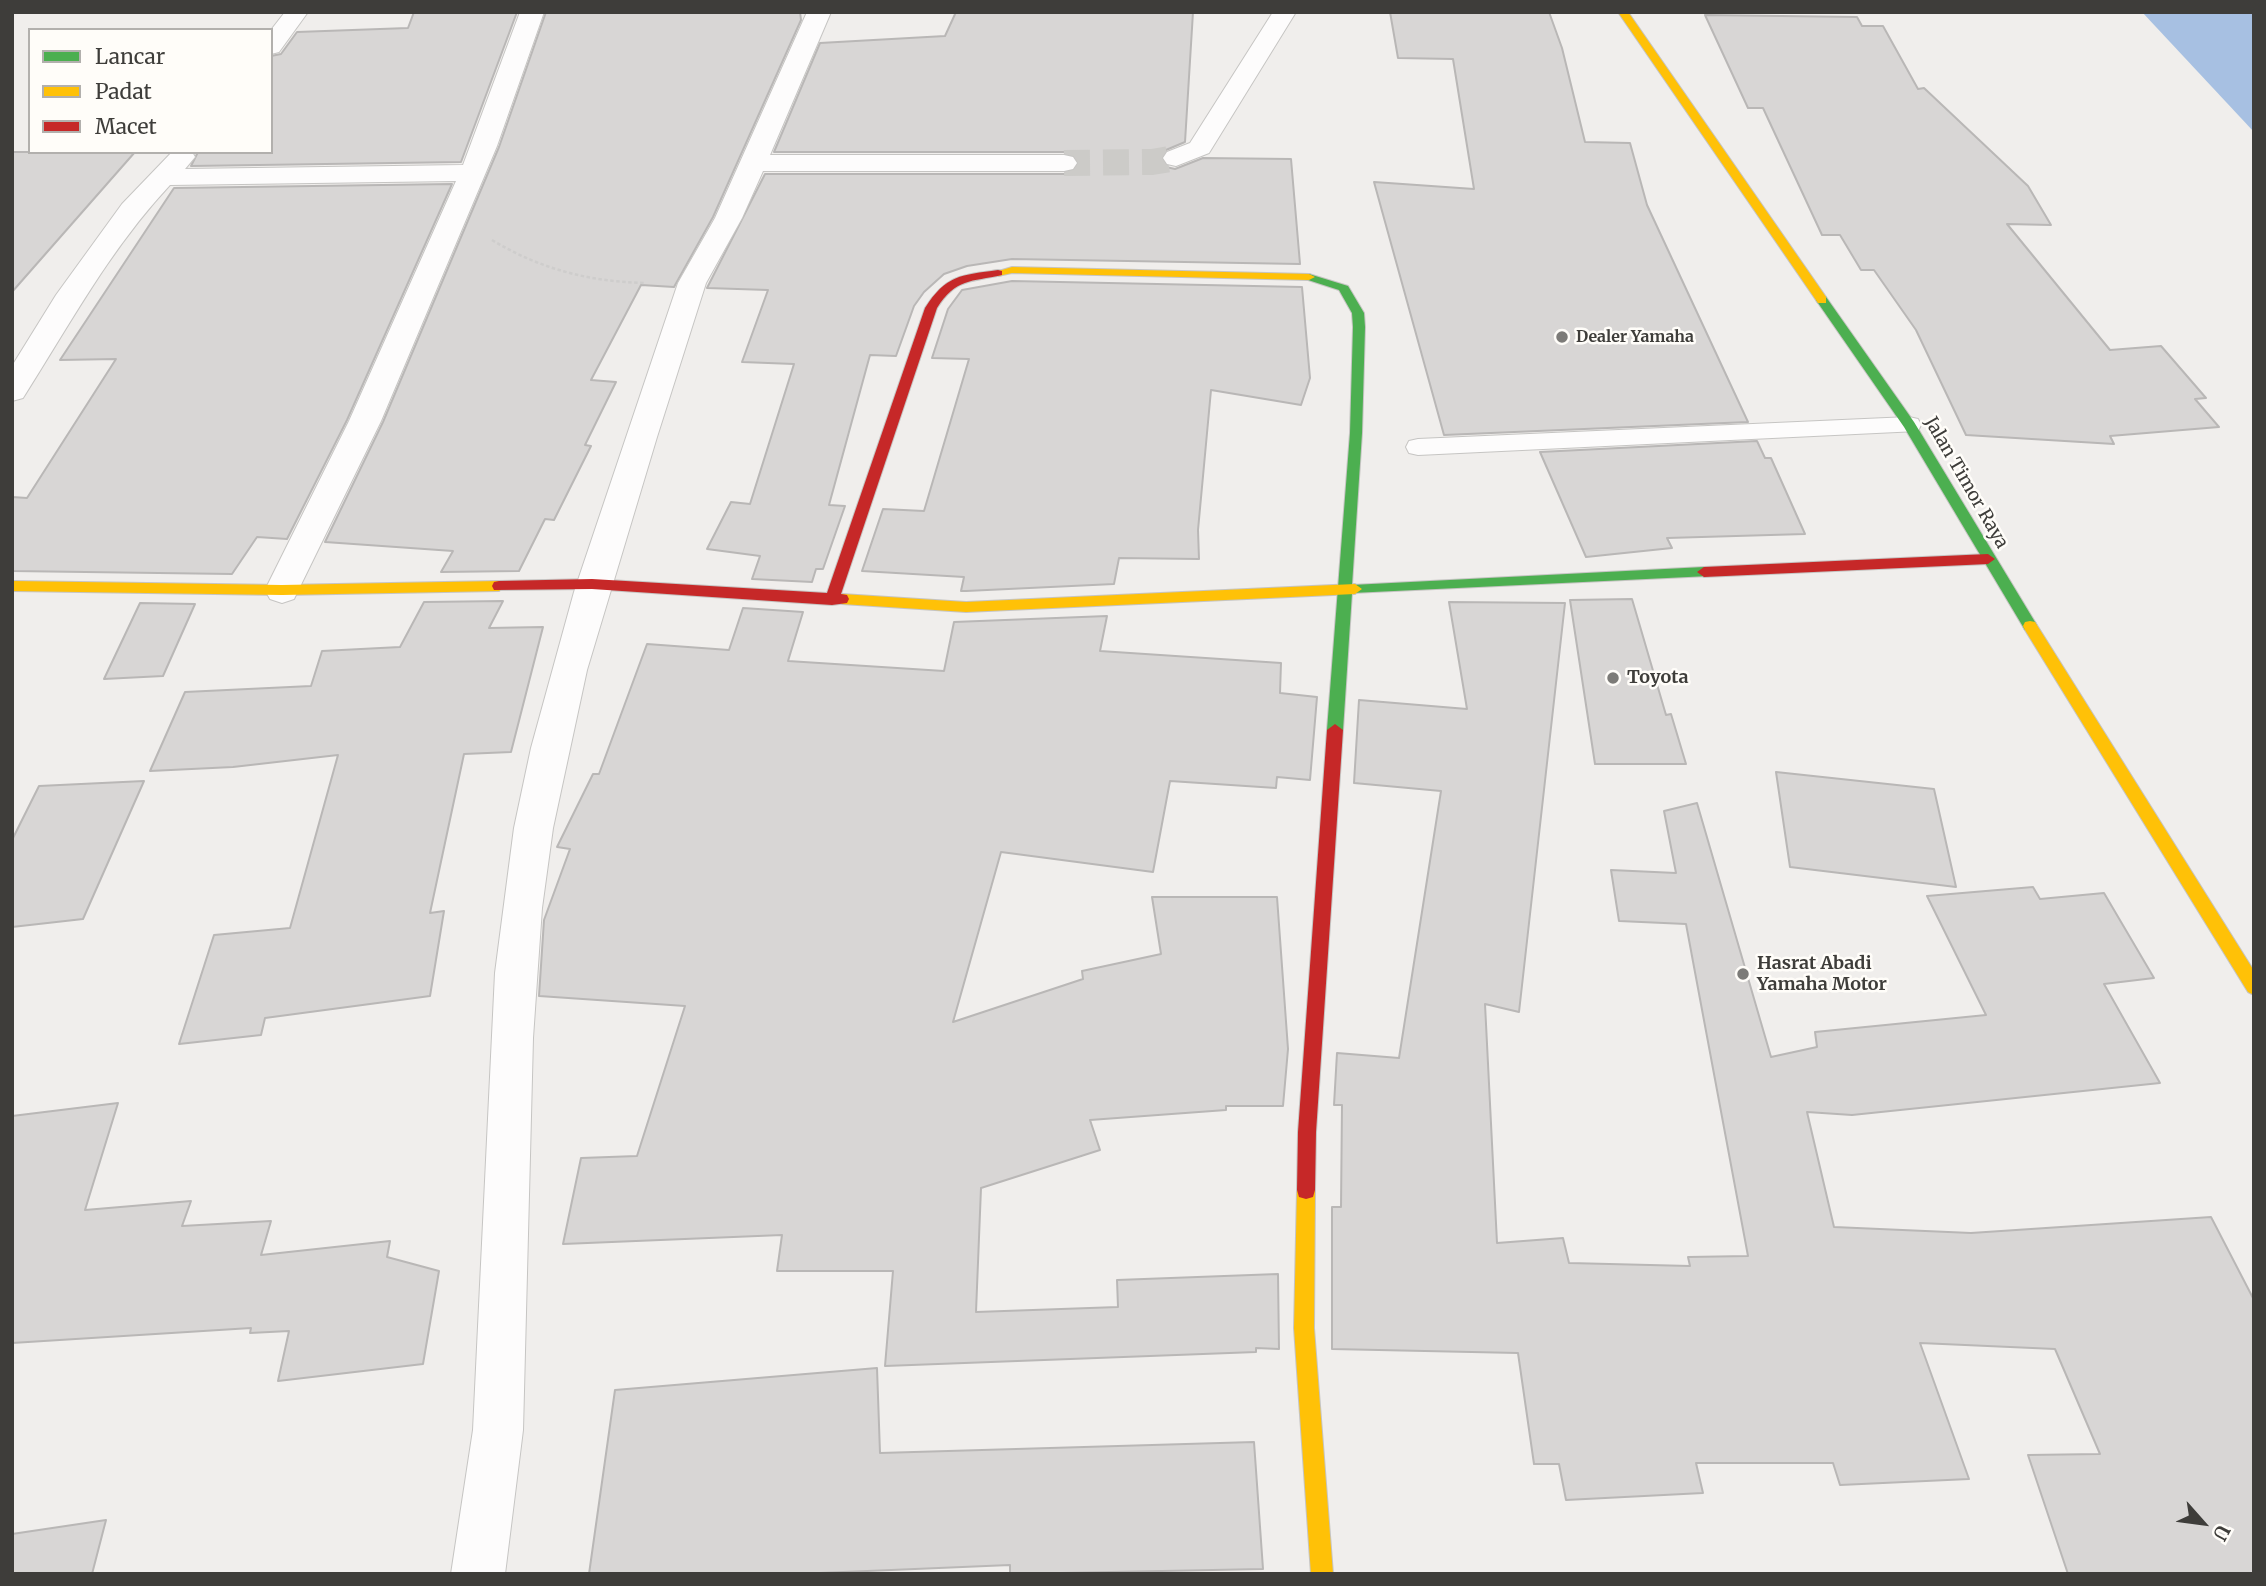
<!DOCTYPE html>
<style>
body{margin:0}
#map{position:relative;width:2266px;height:1586px;overflow:hidden;background:#f0eeec;font-family:Merriweather,serif}
canvas{display:block}
.frame{position:absolute;inset:0;border:14px solid #3e3d3a;pointer-events:none}
.legend{position:absolute;left:28px;top:28px;width:245px;height:126px;box-sizing:border-box;background:#fffdf9;border:2px solid #b2b0ad;margin:0;padding:9px 12px;list-style:none;font-size:21px;color:#3e3d3a}
.legend li{display:flex;align-items:center;gap:14px;height:35px}
.legend b{width:35px;border:2px solid #b2b0ad}
.north{position:absolute;left:2168px;top:1488px;width:70px;height:70px;-webkit-text-stroke:5px #fffdf9;paint-order:stroke;rotate:118deg;font-size:19px;font-weight:700;line-height:28px;text-align:center;color:#3e3d3a}
.north::after{content:'';display:block;margin:auto;width:24px;height:32px;background:#3e3d3a;clip-path:polygon(50% 0,100% 100%,50% 72%,0 100%)}
</style>
<div id="map">
<canvas width="2266" height="1586"></canvas>
<div class="frame"></div>
<ul class="legend">
<li><b style="height:9px;background:#4caf50"></b>Lancar</li>
<li><b style="height:9px;background:#ffc107"></b>Padat</li>
<li><b style="height:9px;background:#c62828"></b>Macet</li>
</ul>
<div class="north">U</div>
</div>
<script>
const context = document.querySelector('canvas').getContext('2d');
context.lineJoin = 'round';
function paint(path, color) {
  context.fillStyle = color;
  context.fill(path, 'evenodd');
}
function trace(path, color, width, dash) {
  context.strokeStyle = color;
  context.lineWidth = width;
  context.lineCap = dash ? 'butt' : 'round';
  context.setLineDash(dash || []);
  context.stroke(path);
}
function drawText(font, color, halo, rows, align = 'center') {
  context.font = font + ' Merriweather,serif';
  context.lineWidth = 5;
  context.setLineDash([]);
  context.textBaseline = 'middle';
  context.strokeStyle = halo;
  context.fillStyle = color;
  for (const [text, x, y, turn = 0] of rows) {
    context.save();
    context.translate(x, y);
    context.rotate((+turn || 0) * Math.PI / 180);
    context.textAlign = isNaN(turn) ? turn : align;
    if (halo) context.strokeText(text, 0, 0);
    context.fillText(text, 0, 0);
    context.restore();
  }
}
paint(new Path2D(`
 M2142 12H2254V132Z`), '#a7c0e2');
const building = new Path2D(`
 M414 12H517L461 162 191 166 198 152H271V56L281 54 297 32 408 28Z
 M546 12H800L801 20 713 217 674 287 641 285 591 380 616 382 585 445 591 446 554 520 545 519 519 571 441 572 453 551 325 542 383 422 499 147Z
 M956 12H1193L1185 142 1166 150 1161 159 1166 167 1175 169 1203 158 1291 159 1300 264 1012 259 967 266 944 274 924 292 914 306 896 356 870 355 829 505 845 506 823 569H816L812 582 752 579 760 556 707 549 731 502 750 504 794 364 742 362 768 290 707 288 765 174H1064L1074 172 1079 164 1075 156 1064 152H774L820 43 945 36Z
 M1390 12H1549L1562 48 1585 142 1630 143 1647 205 1748 422 1444 435 1374 182 1474 189 1453 59 1398 58Z
 M1705 15 1857 17 1862 26H1883L1918 89 1924 88 2028 186 2051 225 2007 224 2110 350 2161 346 2206 398 2195 399 2219 427 2110 436 2114 444 1966 435 1916 330 1874 270H1861L1840 235H1822L1763 108H1748Z
 M12 152H135L12 292Z
 M452 184 347 420 287 539 257 537 232 574 12 571V497L27 498 116 359 60 360 174 188Z
 M1012 281 1302 287 1310 378 1301 405 1211 390 1198 530 1199 559 1119 558 1114 584 966 591H961L964 577 862 571 883 509 924 511 969 359 932 358 948 309 962 290Z
 M1757 441 1765 458H1771L1805 534 1667 538 1672 548 1586 557 1540 452Z
 M1632 599 1666 715 1671 714 1686 764H1595L1570 600Z
 M503 601 489 628 543 627 511 752 464 754 430 913 444 911 430 996 265 1018 261 1035 179 1044 214 935 290 928 338 755 233 767 150 771 185 692 311 686 322 651 400 647 424 602Z
 M1449 602 1565 603 1519 1012 1485 1004 1497 1243 1563 1238 1569 1263 1690 1266 1688 1257 1748 1256 1686 924 1619 921 1611 870 1676 873 1664 811 1697 803 1771 1057 1817 1047 1815 1032 1986 1015 1927 896 2033 887 2040 899 2104 893 2154 978 2104 984 2160 1083 1852 1115 1807 1112 1834 1227 1971 1233 2211 1217 2254 1300V1574H2068L2028 1455 2100 1454 2055 1349 1920 1343 1969 1479 1840 1485 1833 1463H1696L1703 1493 1566 1500 1559 1464H1534L1518 1353 1332 1349V1207H1341L1342 1105H1334L1337 1053 1399 1058 1441 791 1354 783 1359 700 1467 709Z
 M140 603 195 604 163 676 104 679Z
 M743 608 803 612 788 661 944 671 954 622 1107 616 1100 651 1281 663 1280 693 1317 697 1310 780 1277 777 1276 788 1170 781 1153 872 1001 852 953 1022 1083 979 1082 971 1161 954 1152 897H1277L1288 1049 1283 1106H1226V1110L1090 1120 1100 1150 981 1188 976 1312 1118 1307 1117 1280 1278 1274 1279 1349 1256 1348V1352L885 1366 893 1271H777L782 1235 563 1244 581 1158 637 1156 685 1006 539 996 544 920 570 849 557 847 593 774H599L647 644 729 650Z
 M1776 772 1934 789 1956 887 1790 867Z
 M144 781 83 919 12 927V840L39 786Z
 M118 1103 85 1210 191 1201 182 1226 271 1221 261 1255 390 1241 387 1257 439 1271 423 1364 278 1381 289 1331 250 1333 251 1328 12 1343V1116Z
 M877 1368 880 1453 1254 1442 1263 1569 1010 1574V1565L796 1574H589L615 1390Z
 M106 1520 92 1574H12V1534Z`);
paint(building, '#d8d6d5');
trace(building, '#b9b7b6', 2);
trace(new Path2D(`
 M1064 163 1152 162 1176 158`), '#cccbc8', 26, [26, 13]);
const lane = new Path2D(`
 M1909 417 1918 419 1921 425 1918 431 1418 455 1409 453 1406 447 1409 441 1418 439Z`);
const street = new Path2D(`
 M285 12H308L279 52 271 54V30Z
 M520 12H544L497 146 381 421 294 599 282 603 270 599 265 590 349 421 456 181 170 185C110 249 70 324 23 398L12 401V366L56 295 122 204 172 152H192L195 157 185 169 463 165Z
 M807 12H831L770 155H1064L1073 157 1077 163 1073 169 1064 171H763L742 218 706 283 657 437 587 670 553 828 542 908 533 1038 523 1430 505 1574H451L473 1430 495 973 514 828 531 748 574 592 678 283 715 218Z
 M1273 12H1296L1209 153 1176 166 1167 164 1163 158 1167 152 1190 143Z`);
const fast = new Path2D(`
 M1309 274 1348 286 1364 313 1365 327 1362 433 1352 585 1704 567 1711 572 1709 576 1352 593 1343 730 1335 736 1330 734 1327 730 1350 433 1353 327 1352 313 1339 290 1305 279 1303 277Z
 M1822 296 1826 297 1914 422 2035 622 2037 626 2035 630H2025L1904 427 1816 300Z`);
const slow = new Path2D(`
 M1618 12H1628L1826 297V303H1818Z
 M1012 267 1309 274 1315 277 1309 280 1012 273 998 276 992 273Z
 M12 581 282 585 499 581 506 586 499 591 282 595 12 591Z
 M1355 584 1362 589 1355 594 966 612 842 604 835 599 842 594 966 602Z
 M2030 621 2035 622 2254 971V995L2248 992 2025 630 2023 626 2025 622Z
 M1306 1181 1313 1183 1315 1190 1314 1328 1333 1574H1311L1294 1328 1297 1190 1299 1183Z`);
const jam = new Path2D(`
 M998 270 1002 271V275C971 282 956 278 937 308L841 594 847 595 849 599 847 603 832 605 592 589 494 590 492 586 494 582 499 581 592 579 827 593 925 308C946 275 961 275 998 270Z
 M1988 554 1995 559 1988 564 1704 577 1697 572 1704 567Z
 M1335 724 1343 730 1316 1132 1315 1190 1313 1197 1306 1199 1299 1197 1297 1190 1298 1132 1327 730Z`);
trace(lane, '#c6c5c3', 2);
trace(street, '#c6c5c3', 2);
trace(fast, '#c6c5c3', 2);
trace(slow, '#c6c5c3', 2);
trace(jam, '#c6c5c3', 2);
trace(new Path2D(`
 M492 240C540 269 590 282 646 283`), '#cecdcc', 2.5, [3.5, 2.5]);
paint(lane, '#fdfcfc');
paint(street, '#fdfcfc');
paint(fast, '#4caf50');
paint(slow, '#ffc107');
paint(jam, '#c62828');
for (const [x, y, r, color] of [
 [1562,337,7,"#7c7b78"],
 [1613,678,7,"#7c7b78"],
 [1743,974,7,"#7c7b78"]
]) {
  const dot = new Path2D();
  dot.arc(x, y, r, 0, 2 * Math.PI);
  context.fillStyle = color;
  context.fill(dot);
  trace(dot, '#fffdf9', 2.5);
}
drawText('bold 16px', '#3e3d3a', '#fffdf9', [
 ["Dealer Yamaha",1576,337]
], 'left');
drawText('18px', '#3e3d3a', '#fffdf9', [
 ["Jalan Timor Raya",1966,483,60]
]);
drawText('bold 18px', '#3e3d3a', '#fffdf9', [
 ["Toyota",1627,678],
 ["Hasrat Abadi",1757,964],
 ["Yamaha Motor",1757,985]
], 'left');
</script>
